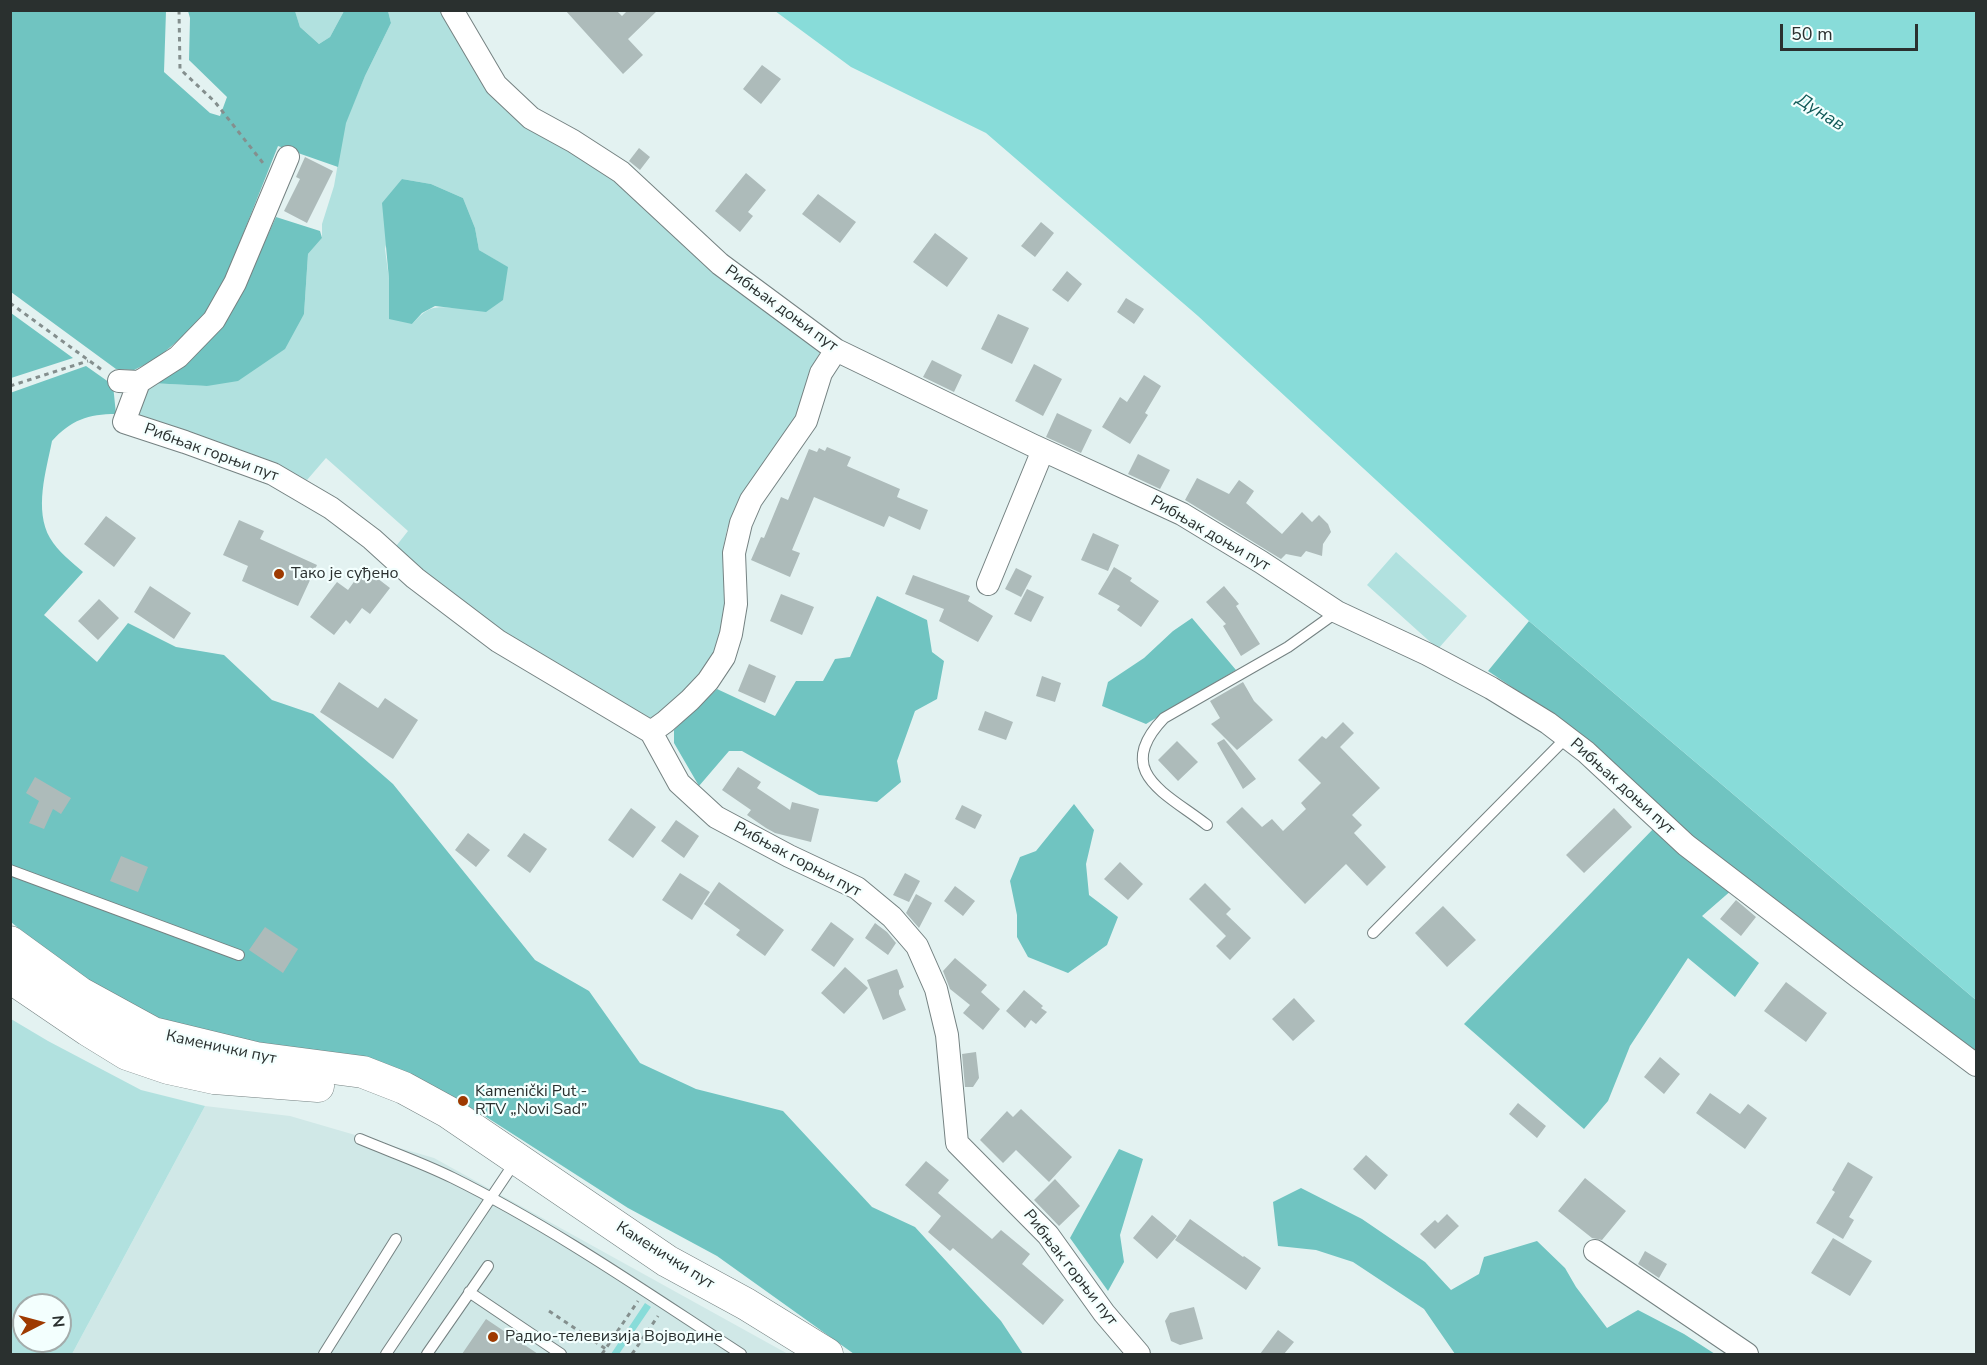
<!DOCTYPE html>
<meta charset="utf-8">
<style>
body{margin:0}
#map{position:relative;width:1987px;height:1365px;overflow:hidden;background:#e3f2f1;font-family:"Nunito Sans",sans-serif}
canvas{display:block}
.frame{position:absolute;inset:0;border:12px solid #2a302f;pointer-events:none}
.north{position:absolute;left:12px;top:1293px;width:60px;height:60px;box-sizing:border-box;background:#f3fffe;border:2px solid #a3acab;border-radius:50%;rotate:84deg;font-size:16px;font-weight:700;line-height:24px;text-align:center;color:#2a302f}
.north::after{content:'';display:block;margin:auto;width:21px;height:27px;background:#9e3a01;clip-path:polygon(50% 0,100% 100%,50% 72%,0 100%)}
.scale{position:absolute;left:1780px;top:24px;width:138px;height:27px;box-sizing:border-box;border:3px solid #2a302f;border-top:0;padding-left:8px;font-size:18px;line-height:21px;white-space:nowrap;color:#2a302f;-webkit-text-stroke:4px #f3fffe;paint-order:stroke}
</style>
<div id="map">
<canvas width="1987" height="1365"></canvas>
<div class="frame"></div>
<div class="north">N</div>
<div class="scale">50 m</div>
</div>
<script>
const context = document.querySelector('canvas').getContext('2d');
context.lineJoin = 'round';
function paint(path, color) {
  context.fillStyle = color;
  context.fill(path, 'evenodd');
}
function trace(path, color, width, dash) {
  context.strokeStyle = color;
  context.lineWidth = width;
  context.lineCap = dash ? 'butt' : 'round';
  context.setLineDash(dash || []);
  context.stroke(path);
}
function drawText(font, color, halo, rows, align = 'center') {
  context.font = font + ' "Nunito Sans",sans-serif';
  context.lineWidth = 4.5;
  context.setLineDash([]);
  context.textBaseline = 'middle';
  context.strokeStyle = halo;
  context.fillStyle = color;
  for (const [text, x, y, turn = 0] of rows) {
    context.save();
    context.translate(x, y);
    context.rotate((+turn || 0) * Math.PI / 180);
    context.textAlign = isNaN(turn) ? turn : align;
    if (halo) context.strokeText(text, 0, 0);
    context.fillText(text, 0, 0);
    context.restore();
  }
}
paint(new Path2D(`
 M205 1106 290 1116 434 1158 788 1354H72Z`), '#d0e8e7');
paint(new Path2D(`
 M295 11H344L330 37 319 44 300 27Z
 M388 11H445L473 58 821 351 812 366 801 409 738 503 727 529 723 549 726 575 724 630 707 670 650 723 506 637 393 550 408 531 326 458 307 480 275 465 140 420 136 406 150 383 207 386 304 314 308 254 322 238V224L334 186 345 123 365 76 391 23ZM402 179 431 184 463 198 475 228 479 250 507 267 456 308C432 306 429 306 412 324L389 279 385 249Z
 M1396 552 1467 616 1438 649 1367 585Z
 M11 1019 48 1041 141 1090 205 1106 72 1354H11ZM24 1305H60V1341H24Z`), '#b1e1df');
paint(new Path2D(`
 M11 11H166L164 72 210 113 220 116 227 97 189 60 190 18 188 11H295L300 27 319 44 330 37 344 11H388L391 23 365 76 346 123 338 167 278 146 226 277 204 316 180 339 156 359 134 370 116 369 11 292Z
 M402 179 431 184 463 198 475 228 479 250 508 267 503 300 486 312 435 306 422 313 412 324 389 319V279L382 203Z
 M276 217 320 231 322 238 308 254 304 314 285 349 238 381 207 386 150 383 174 370 195 356 222 325 240 296Z
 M10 313H11L73 358 11 378Z
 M86 366 113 385 116 414C88 414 71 420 52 441 46 471 34 510 50 538 58 552 72 562 83 572L44 615 97 662 128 623 176 647 224 655 272 700 313 714 393 784 535 960 589 991 640 1063 696 1089 783 1111 872 1207 915 1227 1001 1321 1023 1354H854L717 1256 628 1208 480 1113 448 1095 204 1044 96 992 11 922 10 393Z
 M877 596 927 620 932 652 944 661 937 699 915 711 897 761 901 782 877 802 819 795 742 751H729L699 786 674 743V730L717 689 775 716 796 681H823L835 659 850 657Z
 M1192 618 1236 670 1146 724 1102 706 1108 682 1144 658 1173 631Z
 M1529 621 1976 1000V1053L1692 837 1606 755 1573 728 1488 671Z
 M1074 804 1094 830 1086 864 1089 895 1118 917 1107 945 1068 973 1028 957 1017 937V915L1010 881 1020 857 1036 851Z
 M1657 825 1733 889 1702 916 1759 963 1735 997 1688 958 1630 1046 1608 1101 1584 1129 1464 1024Z
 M1119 1149 1143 1159 1120 1235 1124 1262 1108 1291 1070 1238Z
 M1301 1188 1362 1219 1425 1262 1451 1290 1479 1274 1484 1257 1537 1241 1565 1268 1576 1287 1607 1328 1638 1310 1684 1334 1715 1354H1455L1424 1309 1353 1262 1316 1250 1278 1246 1273 1202Z`), '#70c4c1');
paint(new Path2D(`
 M775 11H1976V1000L1529 621 1198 316 986 133 851 67Z
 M645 1303 651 1307 619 1354H611Z`), '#88dcd9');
paint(new Path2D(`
 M565 10H616L622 16 628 10H658L628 39 643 55 623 74Z
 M762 65 781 79 761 104 743 89Z
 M639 148 650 157 640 170 629 161Z
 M305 157 333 171 307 223 284 211 300 179 296 177Z
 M746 173 766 190 748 212 753 216 740 232 715 211Z
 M818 194 856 222 840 243 802 214Z
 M1041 222 1054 233 1035 257 1021 246Z
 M935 233 968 258 947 287 913 262Z
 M1067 271 1082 284 1068 302 1052 290Z
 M1126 298 1144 309 1134 324 1117 312Z
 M998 314 1029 328 1012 364 981 349Z
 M932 360 962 375 954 392 923 377Z
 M1034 364 1062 379 1043 416 1015 401Z
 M1144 375 1161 386 1145 413 1148 415 1130 444 1102 427 1120 397 1127 402Z
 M1057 413 1092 430 1081 453 1046 437Z
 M827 447 851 457 847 466 900 489 897 497 928 510 920 530 889 516 884 527 814 497 792 550 800 553 790 577 751 560 761 537 764 538 781 497 788 500 809 449 817 452 819 448 825 451Z
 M1138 454 1170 470 1160 489 1128 474Z
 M1197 478 1229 494 1239 480 1254 491 1246 503 1282 534 1302 512 1312 522 1319 515 1328 524 1331 532 1323 544 1322 556 1306 551 1301 557 1286 554 1281 559 1185 500Z
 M106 516 136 538 114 567 84 544Z
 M239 520 264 531 260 539 317 565 298 606 242 581 248 566 223 555Z
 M1093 533 1119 545 1108 571 1081 560Z
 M1114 567 1132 578 1130 581 1159 601 1141 627 1117 610 1120 606 1098 594Z
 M364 568 390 588 370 614 362 608 350 624 346 620 334 635 310 617 337 582 348 590Z
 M1016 568 1032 576 1021 597 1005 589Z
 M913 575 970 596 968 601 993 616 978 642 939 621 944 609 905 594Z
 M150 586 191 613 174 639 134 612Z
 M1224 586 1239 604 1236 606 1260 644 1241 656 1223 626 1226 624 1206 602Z
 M1027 589 1044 597 1031 622 1014 614Z
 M781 594 814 607 802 635 770 621Z
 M99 599 119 618 98 640 78 621Z
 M749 664 776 676 765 703 738 691Z
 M1042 676 1061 683 1055 702 1036 696Z
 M339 682 378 708 385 698 418 720 393 759 320 712Z
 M1243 682 1254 701 1273 720 1237 750 1211 724 1220 718 1210 701Z
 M985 711 1013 722 1006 740 978 730Z
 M1343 722 1354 733 1340 747 1380 788 1352 815 1362 825 1354 833 1386 867 1367 886 1346 864 1305 904 1226 822 1242 807 1262 827 1272 819 1283 831 1306 809 1301 803 1321 783 1298 760 1322 736 1326 739Z
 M1224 739 1256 779 1243 789 1217 743Z
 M1177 741 1198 762 1178 781 1158 760Z
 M738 767 761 782 757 788 790 810 792 802 819 809 811 842 775 833 766 828 747 815 751 810 722 790Z
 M35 777 71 798 61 814 53 809 44 829 29 823 39 801 26 793Z
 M962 805 982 815 975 829 955 819Z
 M631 808 656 827 633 858 608 840Z
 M1614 808 1632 827 1584 873 1566 855Z
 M676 820 699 836 684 858 661 841Z
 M468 833 490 850 476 867 455 850Z
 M524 833 547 849 530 873 507 856Z
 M121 856 148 867 138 892 110 881Z
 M1120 862 1143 884 1128 900 1104 879Z
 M680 873 710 892 692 920 662 900Z
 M905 873 920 881 909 902 893 895Z
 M719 882 784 930 765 956 736 935 740 930 704 904Z
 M1205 883 1231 909 1226 914 1251 938 1230 960 1216 946 1226 936 1189 899Z
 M955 886 975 901 963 916 944 901Z
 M916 894 932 903 919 928 906 913Z
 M1736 900 1756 917 1741 936 1720 919Z
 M1443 906 1476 940 1447 967 1415 933Z
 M831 922 854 939 834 967 811 950Z
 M875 923 887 932 896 943 888 955 865 938Z
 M265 927 298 949 283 973 249 950Z
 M955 958 987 985 981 992 1000 1009 983 1030 963 1013 970 1005 950 989 943 971Z
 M845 967 868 988 844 1014 821 993Z
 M897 969 904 987 899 990V994L906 1010 883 1020 867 980Z
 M1786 982 1827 1013 1806 1042 1764 1011Z
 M1024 990 1043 1006 1041 1008 1047 1012 1036 1024 1031 1020 1025 1028 1006 1011Z
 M1294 998 1315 1021 1293 1041 1272 1019Z
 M976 1052 979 1078 973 1087H965L962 1054Z
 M1660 1057 1680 1074 1664 1094 1644 1077Z
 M1710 1093 1740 1114 1748 1104 1767 1118 1745 1149 1696 1113Z
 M1518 1103 1546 1126 1537 1138 1509 1114Z
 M1021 1109 1072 1157 1049 1182 1016 1150 1003 1163 980 1140 1007 1111 1013 1117Z
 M1366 1155 1388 1175 1375 1190 1353 1169Z
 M926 1161 949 1180 938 1193 992 1239 1001 1230 1030 1254 1022 1264 1064 1300 1043 1325 953 1248 950 1251 928 1232 941 1216 905 1185Z
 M1848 1162 1873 1177 1849 1217 1854 1220 1843 1239 1816 1223 1835 1192 1832 1190Z
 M1585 1178 1626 1211 1602 1240 1592 1238 1558 1211Z
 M1055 1179 1080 1206 1059 1226 1034 1200Z
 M1447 1214 1459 1226 1435 1249 1420 1234 1435 1220 1438 1223Z
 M1152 1215 1177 1236 1157 1259 1133 1238Z
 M1190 1219 1243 1257 1244 1256 1261 1268 1246 1290 1175 1240Z
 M1833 1238 1872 1261 1850 1296 1811 1273Z
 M1645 1251 1667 1264 1659 1278 1638 1264Z
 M1194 1307 1203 1339 1180 1345 1171 1341 1165 1321 1170 1313Z
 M486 1319 538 1354H462Z
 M1278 1330 1294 1342 1284 1354H1260Z`), '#adbbba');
const lane = new Path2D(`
 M1207 825C1166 793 1112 772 1164 718L1288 647 1337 612
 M10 870 239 955
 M1373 933 1567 737
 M360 1139C391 1152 423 1163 453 1178 554 1228 647 1293 741 1354
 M469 1292 561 1354
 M324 1354 396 1239
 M386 1354 515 1162
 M427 1354 488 1266`);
const street = new Path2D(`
 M452 10 496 85 531 118 573 141 621 172 720 264 836 350 1032 445 1182 514 1261 562 1337 612 1427 654 1491 688 1548 723 1586 752 1686 845 1857 976 1976 1065
 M119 381 139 382 178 357 214 320 235 283 288 157
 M139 382 124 422 185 442 273 474 331 508 372 539 415 578 498 641 651 732 679 783 716 817 789 856 857 888 892 917 917 946 936 989 947 1035 957 1143 1048 1235 1104 1313 1139 1354
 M988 584 1043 450
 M651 732 665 722 690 700 708 681 724 657 731 634 736 604 734 553 741 523 751 500 806 421 821 373 836 350
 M1595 1251 1747 1354`);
const secondary = new Path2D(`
 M10 942 80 993 153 1033 256 1058 363 1072 404 1088 448 1112 667 1261 746 1304 827 1354
 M10 977 88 1030 127 1054 168 1068 214 1078 318 1086`);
trace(lane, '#758282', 12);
trace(street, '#758282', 24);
trace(secondary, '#758282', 33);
trace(new Path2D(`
 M179 10 180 69 215 102 263 163
 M10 303 102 370
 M10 386 88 361
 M549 1311 606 1349
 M602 1354 638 1301
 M632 1354 658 1316`), '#848f8e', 3, [4.5, 4.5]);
trace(lane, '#fff', 10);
trace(street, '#fff', 22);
trace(secondary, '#fff', 32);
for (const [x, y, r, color] of [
 [279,574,6,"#9e3a01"],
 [463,1101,6,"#9e3a01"],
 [493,1337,6,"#9e3a01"]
]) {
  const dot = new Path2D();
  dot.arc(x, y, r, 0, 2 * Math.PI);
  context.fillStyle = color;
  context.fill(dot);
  trace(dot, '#f3fffe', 2);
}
drawText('16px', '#2a302f', '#f3fffe', [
 ["Рибњак доњи пут",781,309,36],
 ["Рибњак горњи пут",211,453,20],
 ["Рибњак доњи пут",1210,534,30],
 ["Рибњак доњи пут",1622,787,42],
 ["Рибњак горњи пут",797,860,28],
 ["Каменички пут",221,1048,12],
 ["Каменички пут",665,1256,32],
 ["Рибњак горњи пут",1070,1268,52]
]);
drawText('16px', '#2a302f', '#f3fffe', [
 ["Тако је суђено",291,574],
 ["Kamenički Put -",475,1092],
 ["RTV „Novi Sad”",475,1110],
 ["Радио-телевизија Војводине",505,1337]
], 'left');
drawText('italic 18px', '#0f5957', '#f3fffe', [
 ["Дунав",1820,113,33]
]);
</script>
